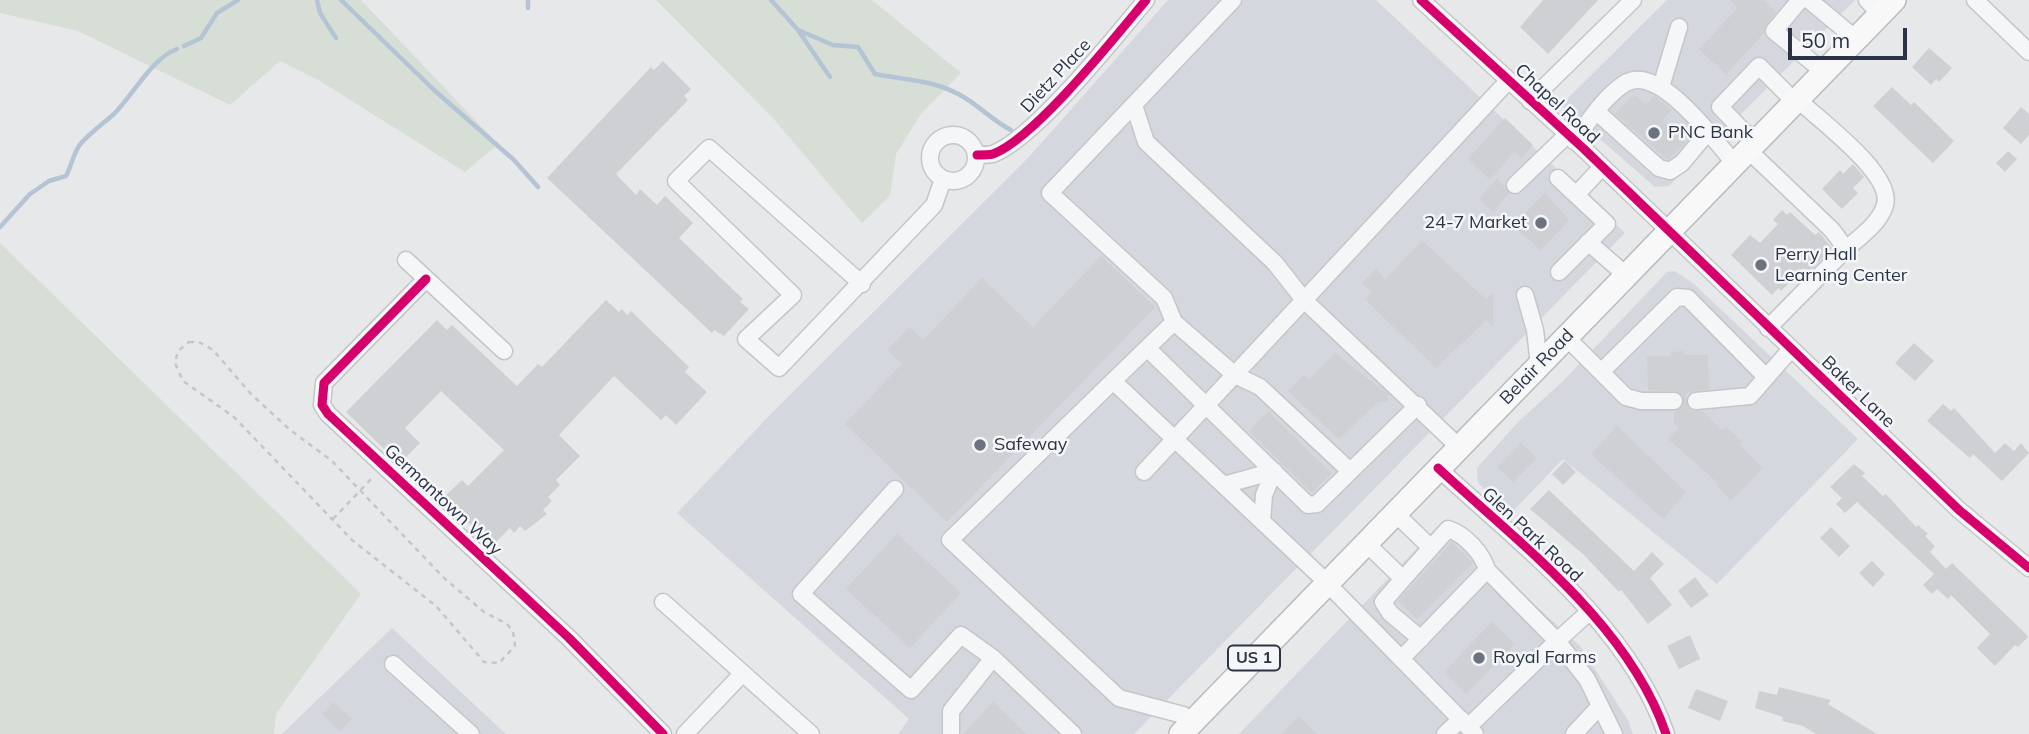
<!DOCTYPE html>
<style>
body{margin:0}
#map{position:relative;width:2029px;height:734px;overflow:hidden;background:#e6e8ea;font-family:Mulish,sans-serif}
canvas{display:block}
.scale{position:absolute;left:1788px;top:28px;width:119px;height:32px;box-sizing:border-box;border:4px solid #2b3445;border-top:0;padding-left:9px;font-size:21px;line-height:24px;white-space:nowrap;color:#2b3445;-webkit-text-stroke:5px #f4f6f9;paint-order:stroke}
</style>
<div id="map">
<canvas width="2029" height="734"></canvas>
<div class="scale">50 m</div>
</div>
<script>
const context = document.querySelector('canvas').getContext('2d');
context.lineJoin = 'round';
function paint(path, color) {
  context.fillStyle = color;
  context.fill(path, 'evenodd');
}
function trace(path, color, width, dash) {
  context.strokeStyle = color;
  context.lineWidth = width;
  context.lineCap = dash ? 'butt' : 'round';
  context.setLineDash(dash || []);
  context.stroke(path);
}
function drawText(font, color, halo, rows, align = 'center') {
  context.font = font + ' Mulish,sans-serif';
  context.lineWidth = 5;
  context.setLineDash([]);
  context.textBaseline = 'middle';
  context.strokeStyle = halo;
  context.fillStyle = color;
  for (const [text, x, y, turn = 0] of rows) {
    context.save();
    context.translate(x, y);
    context.rotate((+turn || 0) * Math.PI / 180);
    context.textAlign = isNaN(turn) ? turn : align;
    if (halo) context.strokeText(text, 0, 0);
    context.fillText(text, 0, 0);
    context.restore();
  }
}
paint(new Path2D(`
 M1168 0H1376L1625 233 1134 734H898L909 719 677 513 770 415 1028 158Z
 M1667 0H1855L1669 186 1655 187 1561 105Z
 M1674 271 1693 283 1858 439 1717 584 1563 459 1510 514 1478 483 1477 468 1518 422 1562 382 1667 272Z
 M1443 521 1580 646 1628 720 1633 734H1239Z
 M392 628 506 734H282Z`), '#d4d7dd');
paint(new Path2D(`
 M0 0H361L498 144 465 172 320 81 280 61 230 105 78 31 0 13Z
 M656 0H872L961 73 921 114 896 154 890 196 862 223 772 117Z
 M0 243 361 594 276 714 274 734H0Z`), '#d6ded6');
trace(new Path2D(`
 M317 0 320 13 336 38
 M341 0 434 90 514 160 538 187
 M528 0V8
 M771 0 798 30 830 77
 M798 30 833 45 858 47 875 74C906 80 937 80 965 98 982 108 993 121 1011 130
 M184 46 201 38 217 13 238 0
 M0 227 30 194 49 181 66 176C71 167 73 155 79 146 85 137 105 122 114 114 133 95 152 58 177 49`), '#b4c4d5', 4.5);
paint(new Path2D(`
 M1543 0H1598L1548 54 1520 27Z
 M1730 0H1764L1776 12 1766 25 1764 33 1726 74 1699 49 1738 8Z
 M1929 48 1952 68 1939 82 1936 79 1931 85 1912 67Z
 M663 61 691 89 684 96 688 100 616 174 636 195 640 189 657 205 665 196 693 223 679 238 743 299 740 302 749 309 724 336 714 330 712 333 547 178 651 67 654 70Z
 M1892 87 1911 105 1914 102 1954 141 1933 163 1873 106Z
 M1637 96 1646 105 1654 96 1672 110 1662 120 1686 142 1668 160 1615 114 1631 97Z
 M2021 107 2029 114V135L2021 144 2003 128Z
 M1505 118 1533 145 1522 158 1514 152 1490 180 1468 159Z
 M2008 151 2017 159 2005 172 1996 163Z
 M1853 164 1864 177 1853 188 1858 193 1842 209 1822 189 1840 170 1843 174Z
 M1497 178 1509 193 1493 212 1479 199Z
 M1545 193 1569 220 1541 250 1513 226Z
 M1782 210 1787 215 1790 212 1815 235 1819 232 1832 248 1808 273 1803 268 1781 291 1778 288 1772 295 1731 255 1750 235 1760 243 1778 224 1773 220Z
 M1422 241 1486 299 1493 292V327L1486 320 1436 368 1365 299 1372 292 1362 283 1376 269 1385 279Z
 M1101 256 1155 307 947 522 845 424 902 364 887 350 910 327 923 340 982 278 1033 327Z
 M606 300 619 312 622 309 627 315 631 311 689 367 685 372 707 392 676 425 666 415 661 420 614 376 559 435 580 456 556 480 560 485 548 497 552 501 543 510 547 514 525 531 520 526 514 533 510 528 492 546 443 498 462 480 468 486 504 450 441 391 405 428 420 443 403 460 388 444 384 449 346 412 437 320 447 330 452 325 517 386 538 364 542 367Z
 M1914 343 1934 361 1915 381 1895 363Z
 M1684 351V355H1708L1709 389 1685 393 1687 406 1692 411H1703L1722 431 1726 427 1742 441 1739 445 1763 468 1731 501 1717 486 1718 483 1668 439 1679 428 1674 423V411L1683 406V395L1675 391 1648 390 1647 356H1671V352Z
 M1335 353 1388 394V401L1378 402 1339 439 1288 391 1304 375 1309 380Z
 M1943 404 1951 411 1954 408 1995 453 2005 443 2014 451 2021 443 2029 453 2002 481 1973 454 1970 458 1927 421Z
 M1268 411 1331 473 1312 493 1249 431Z
 M1617 426 1686 492 1663 519 1591 454Z
 M1521 443 1537 458 1513 482 1497 467Z
 M1565 461 1576 472 1563 485 1552 474Z
 M1854 464 1865 473 1862 476 1883 496 1886 494 1916 527 1918 525 1928 534 1925 536 1935 546 1930 552 1946 569 1952 563 2026 634 2028 637 2018 647 2015 645 1995 666 1977 648 1990 634 1951 595 1948 599 1937 589 1932 594 1923 585 1934 574 1857 502 1845 513 1836 504 1842 498 1830 487Z
 M1549 490 1634 571 1652 552 1664 564 1650 578 1672 605 1648 624 1621 590 1619 592 1584 555 1530 509Z
 M1831 527 1850 546 1839 557 1820 538Z
 M897 534 961 593 910 648 846 589Z
 M1452 542 1473 563 1417 619 1398 601Z
 M1872 561 1885 574 1873 587 1859 573Z
 M1695 577 1709 595 1691 608 1678 591Z
 M1492 622 1515 644 1466 694 1444 672Z
 M1690 635 1700 659 1679 669 1667 646Z
 M1779 687 1831 700 1828 704 1877 734H1816L1803 726 1782 721 1783 717 1755 708 1759 691 1777 695Z
 M1696 689 1728 701 1720 721 1688 708Z
 M333 702 352 719 340 731 322 714Z
 M993 702 1027 734H963Z
 M1298 717 1302 719 1317 734H1282Z`), '#ced0d3');
const minor = new Path2D(`
 M1233 0 1050 193 1164 298 1174 322 1113 381 1319 575 1475 734
 M1421 0 1584 149 1959 510 2029 568
 M1800 0 1774 31 1824 72
 M1809 0 1856 39
 M1867 0 1880 14
 M1975 0 2029 52
 M1661 87 1679 27
 M1797 99C1818 119 1894 174 1885 205 1880 223 1860 237 1846 249
 M1530 101 1633 0
 M1134 105 1146 142 1275 263 1304 300 1459 447
 M1597 112 1659 168 1670 171 1682 163 1707 133
 M930 158a23 23 0 1 1 46 0a23 23 0 1 1-46 0Z
 M1574 141C1589 121 1603 98 1624 84 1658 61 1715 141 1735 164
 M1755 143 1720 107 1759 66 1795 102
 M1748 150 1832 230 1846 249 1768 328
 M977 155C982 155 988 155 993 154 1035 138 1115 37 1146 0
 M1558 178 1607 224 1559 272
 M1515 185 1567 135
 M1576 195 1602 167
 M1588 242 1627 276
 M406 260 504 351
 M426 279 324 383 322 405 328 414 569 638 663 734
 M862 284 709 148 676 181 793 295 746 339 779 368 934 205 943 179
 M1525 295 1535 330 1539 365
 M1174 322 1235 375 1260 387 1350 471
 M1566 337 1626 397 1641 401H1674
 M1147 348 1308 505 1317 504 1418 405
 M1602 371 1677 297 1688 298 1766 377
 M1113 381 950 540 1119 698 1183 715
 M1696 401 1750 396 1791 349
 M1438 468C1520 544 1629 625 1666 734
 M1144 472 1508 81
 M1224 485 1274 471
 M895 489 801 594 911 690 961 635 993 658 1073 734
 M1395 513 1430 547
 M1262 521 1264 495 1274 471
 M1366 543 1403 579 1383 602 1390 613 1421 639
 M1403 579 1448 529C1465 534 1483 554 1487 570
 M663 602 811 734
 M1401 659 1487 570 1557 641 1589 612
 M393 664 471 734
 M1468 727 1557 641 1587 679 1614 734
 M685 734 741 675
 M951 734V711L993 658
 M1445 734 1461 719
 M1574 734 1600 706`);
const highway = new Path2D(`
 M1181 734 1894 0`);
trace(minor, '#c4c6c8', 19);
trace(highway, '#b8bbbf', 26);
trace(new Path2D(`
 M189 342H199L213 350 251 394 289 429 332 461 444 578 484 612 507 624 513 631 515 646 499 663 484 662 436 606 352 540 234 417 183 381 175 363 178 351Z
 M333 519 374 476`), '#c5c6ca', 2.5, [5, 5]);
trace(minor, '#f5f6f7', 16);
trace(highway, '#f8f8f8', 23);
trace(new Path2D(`
 M1421 0 1584 149 1959 510 2029 568
 M977 155C982 155 988 155 993 154 1035 138 1115 37 1146 0
 M426 279 324 383 322 405 328 414 569 638 663 734
 M1438 468C1520 544 1629 625 1666 734`), '#d6006c', 9);
for (const [x, y, r, color] of [
 [1654,133,7,"#6c737f"],
 [1541,223,7,"#6c737f"],
 [1761,265,7,"#6c737f"],
 [980,445,7,"#6c737f"],
 [1479,658,7,"#6c737f"]
]) {
  const dot = new Path2D();
  dot.arc(x, y, r, 0, 2 * Math.PI);
  context.fillStyle = color;
  context.fill(dot);
  trace(dot, '#f4f6f9', 2.5);
}
for (const [x, y, w] of [
 [1254,658,52]
]) {
  const box = new Path2D();
  box.roundRect(x - w / 2, y - 12.5, w, 25, 5);
  context.fillStyle = '#f4f6f9';
  context.fill(box);
  trace(box, '#2b3445', 2);
}
drawText('bold 16px', '#2b3445', null, [
 ["US 1",1254,658]
]);
drawText('18px', '#2b3445', '#f4f6f9', [
 ["Dietz Place",1056,76,-47],
 ["Chapel Road",1557,104,43],
 ["Belair Road",1537,367,-46],
 ["Baker Lane",1858,392,44],
 ["Germantown Way",443,500,43],
 ["Glen Park Road",1532,535,43]
]);
drawText('18px', '#2b3445', '#f4f6f9', [
 ["PNC Bank",1668,133],
 ["24-7 Market",1527,223,"right"],
 ["Perry Hall",1775,255],
 ["Learning Center",1775,276],
 ["Safeway",994,445],
 ["Royal Farms",1493,658]
], 'left');
</script>
